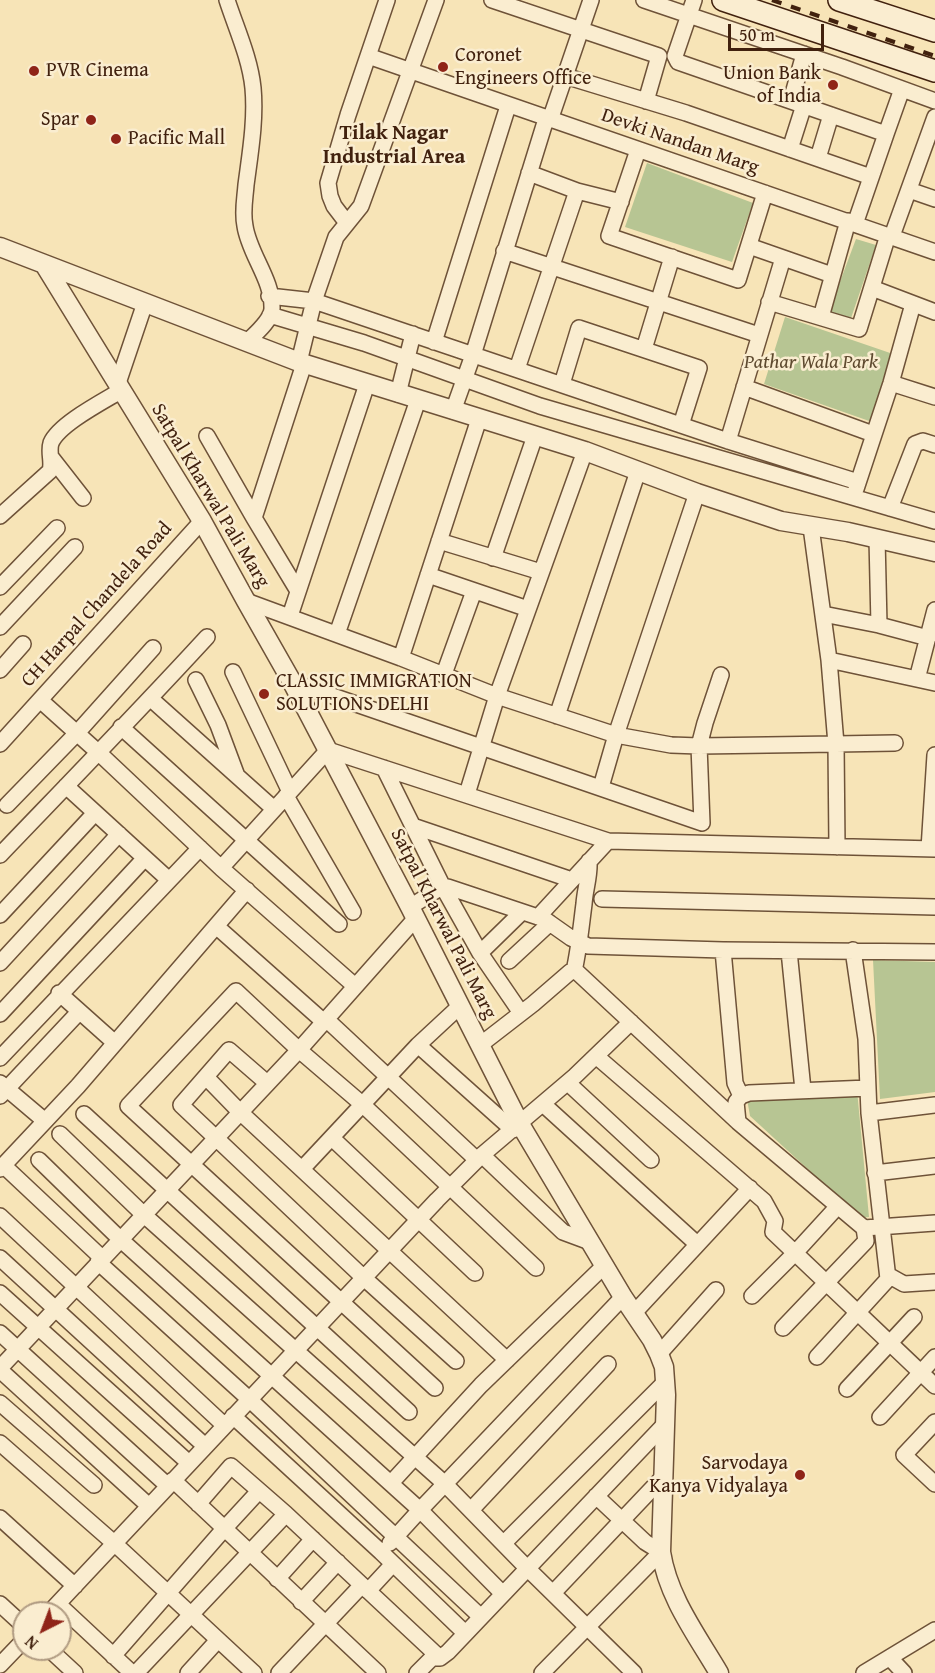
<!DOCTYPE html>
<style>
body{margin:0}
#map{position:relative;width:935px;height:1673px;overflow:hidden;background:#f7e4b7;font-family:"Gentium Book Plus",serif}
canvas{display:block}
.north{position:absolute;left:12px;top:1601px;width:60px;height:60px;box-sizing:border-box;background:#faedd0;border:2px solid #b09b82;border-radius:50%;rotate:222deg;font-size:16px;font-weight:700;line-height:24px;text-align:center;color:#41210e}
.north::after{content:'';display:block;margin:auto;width:21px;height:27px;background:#8f2418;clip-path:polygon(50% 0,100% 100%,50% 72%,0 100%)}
.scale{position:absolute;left:728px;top:24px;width:96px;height:27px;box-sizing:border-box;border:3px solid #41210e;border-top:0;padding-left:8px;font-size:18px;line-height:21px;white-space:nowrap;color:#41210e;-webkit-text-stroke:4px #faedd0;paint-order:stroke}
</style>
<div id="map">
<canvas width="935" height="1673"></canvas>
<div class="north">N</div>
<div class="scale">50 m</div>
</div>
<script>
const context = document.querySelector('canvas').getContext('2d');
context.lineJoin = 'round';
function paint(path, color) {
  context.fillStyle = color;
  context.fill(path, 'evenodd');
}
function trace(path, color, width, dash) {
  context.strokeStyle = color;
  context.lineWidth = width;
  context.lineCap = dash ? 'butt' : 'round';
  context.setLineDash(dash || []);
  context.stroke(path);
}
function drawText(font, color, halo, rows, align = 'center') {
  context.font = font + ' "Gentium Book Plus",serif';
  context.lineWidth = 5;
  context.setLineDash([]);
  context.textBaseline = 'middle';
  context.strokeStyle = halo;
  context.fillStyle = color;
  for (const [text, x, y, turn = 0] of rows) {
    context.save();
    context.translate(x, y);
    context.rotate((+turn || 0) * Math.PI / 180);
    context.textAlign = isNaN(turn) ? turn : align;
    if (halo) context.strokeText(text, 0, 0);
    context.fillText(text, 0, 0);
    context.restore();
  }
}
paint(new Path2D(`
 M647 163 753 203 732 262 625 227Z
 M856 239 876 245 850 321 829 311Z
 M785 317 896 355 872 422 764 384Z
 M873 960 935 962V1092L880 1099Z
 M857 1090 869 1217 861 1218 750 1116 746 1093Z`), '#b7c593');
const minor = new Path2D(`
 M227 0C236 28 250 58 253 88 256 120 250 154 246 185 245 199 242 212 245 226 249 254 273 280 272 309 271 321 255 334 247 342
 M492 0 659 56 646 101
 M644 0 842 67 935 101
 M694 0 675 56 678 62 886 134 855 224
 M368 56 935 252
 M565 76 686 113 871 177
 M791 101 804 54
 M550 120 591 0
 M886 134 902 89
 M790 149 804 105
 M638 150 609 236 738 280 765 193
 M818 158 831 115
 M529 173 577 191 621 202
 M909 190 935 199
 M347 223 334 206 330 196 328 183 348 115 387 0
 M892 236 935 117
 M749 246 832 275
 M504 251 759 335
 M872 288 935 312
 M269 296 314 301 728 441 858 482
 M769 302 859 329 888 235
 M270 315 364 343 540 406 935 521
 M821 317 848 221
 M434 342 508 106
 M644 349 672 257
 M299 362 314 301 336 237 361 206 436 0
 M517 369 577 191
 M118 383 145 303
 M891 383 935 397
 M562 384 579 328 699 368 681 425
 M744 387 873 434
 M398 394 413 334
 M453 411 473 355 546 119
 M207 436 254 518 298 591
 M728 441 783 258
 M51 457 83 498
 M856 489 891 383 913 304
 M890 508 915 444 923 441 935 445
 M0 516 50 471C53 462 48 452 51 443 59 424 104 401 122 390
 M254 518 304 364
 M877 538 879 625
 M439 541 541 572
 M493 558 535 436
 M428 575 528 609
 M0 587 57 528
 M246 601 401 658 497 696 616 735 697 493
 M823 614 879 625 928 638
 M290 616 367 384
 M0 627 75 547
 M337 634 418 400
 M401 658 479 419
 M829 660 935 683
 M0 670 23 644
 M233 672 290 792
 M444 674 474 591
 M917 679 935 610
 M196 680 218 725 237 776
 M292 682 702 823 699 746 705 723 721 675
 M150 698 274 809
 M40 700 99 753 221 868
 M557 716 638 471
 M121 727 339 924
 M0 744 202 521
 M384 768 443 887 480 953 521 1013
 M66 786 169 880
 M601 787 616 735 671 745 699 746 836 744 829 660 811 527
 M467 794 497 696 585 451
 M286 796 353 912
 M7 805 77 733 153 648
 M413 826 572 880
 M837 847 836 744 895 743
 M929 849 935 755
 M0 855C69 783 139 711 207 637
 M602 899 935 907
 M410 907 440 888 448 887 544 919 571 938 588 946 723 950 935 952
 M0 915 95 813
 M538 917 608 841
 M216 926 324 1022
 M723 950 735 1083 741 1096
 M789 951 803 1090
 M480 953 522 912
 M509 961 550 923
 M0 963 119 834
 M574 971C579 949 581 927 584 904 585 889 590 876 589 861
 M355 986 221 868 328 750 608 841 935 849
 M59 993 115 1043
 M0 1014 145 858
 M326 1019 477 1160
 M418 1045 513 1130
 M480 1045 533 1004 570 972 576 971 738 1122 864 1228 935 1223
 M596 1056 764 1201 775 1221 773 1232 935 1386
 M0 1058 200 848
 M206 1077 240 1112 507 1360
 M0 1083 45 1121
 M267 1083 229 1050 181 1105 364 1278 456 1361
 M568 1083 651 1160
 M0 1096 79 1012
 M543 1104 697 1244
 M869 1113 935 1105
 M84 1114 409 1412
 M738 1122 736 1102 741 1096 749 1093 868 1088
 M60 1134 143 1214 444 1483 527 1568 634 1673
 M332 1138 475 1273
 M482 1155 563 1232 590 1242
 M39 1160 120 1239 420 1510 623 1297
 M3 1165 102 1258
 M0 1169 78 1086 247 890
 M302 1169 418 1045 460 1006
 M875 1173 935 1166
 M0 1216 224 1425
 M0 1258 205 1446
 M98 1262 249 1399 481 1617
 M888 1275 904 1284 935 1282
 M0 1293 189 1463
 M752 1296 795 1253 838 1206
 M634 1313 750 1188
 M783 1328 866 1241 864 1228
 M0 1333 168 1486
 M659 1354 716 1290
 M817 1357 888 1279 869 1113 866 1039 853 950
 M0 1368 299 1050 416 918
 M0 1370 149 1506
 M435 1388 128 1106 236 991 299 1050 362 1104 536 1268
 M847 1389 914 1317
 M0 1403 94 1485
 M233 1416 381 1552 465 1633
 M880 1417 935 1357
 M935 1422 904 1455 935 1484
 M0 1443 114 1543 254 1673
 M173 1480 378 1673
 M391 1483 481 1385 604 1266
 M198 1504 231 1466 286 1514 440 1658
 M471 1510 608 1364
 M0 1518 75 1586
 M390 1543 420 1510 503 1594
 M504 1543 665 1382
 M277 1579 313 1539
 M368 1591 393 1564
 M553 1593 663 1477
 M301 1602 338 1562
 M0 1604 24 1626
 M58 1604 132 1673
 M49 1613 437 1200 482 1155 575 1076 631 1022
 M49 1649 75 1673
 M113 1656 224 1529 259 1491
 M890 1658 904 1673
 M0 1665 24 1640
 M136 1673 286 1514
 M188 1673 218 1640
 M279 1673 362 1585
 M417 1673 432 1658H440L448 1652 665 1424
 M542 1673 661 1552 645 1542 596 1496
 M864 1673 935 1630`);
const tertiary = new Path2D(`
 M0 247 299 362 585 451 697 493 781 521 848 532 935 552
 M44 264 202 521 246 601 292 682 410 907 520 1124 623 1297 652 1340 659 1354 664 1367 666 1395 661 1552C668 1597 696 1634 719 1673`);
const secondary = new Path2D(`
 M723 0 935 71
 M839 0 935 31`);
trace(minor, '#6e5238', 18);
trace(tertiary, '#6e5238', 21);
trace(secondary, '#41210e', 24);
trace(minor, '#faedd0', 15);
trace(tertiary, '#faedd0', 18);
trace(secondary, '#faedd0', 21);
trace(new Path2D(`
 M772 0 935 56`), '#41210e', 4, [10, 10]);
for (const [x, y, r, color] of [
 [443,67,6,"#8f2418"],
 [34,71,6,"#8f2418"],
 [833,85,6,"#8f2418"],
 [91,120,6,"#8f2418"],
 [116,139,6,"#8f2418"],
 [264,694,6,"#8f2418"],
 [800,1475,6,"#8f2418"]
]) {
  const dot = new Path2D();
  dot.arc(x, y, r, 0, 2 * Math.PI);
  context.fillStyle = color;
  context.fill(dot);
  trace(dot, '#faedd0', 2);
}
drawText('20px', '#41210e', '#faedd0', [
 ["Coronet",455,56],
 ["Engineers Office",455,79],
 ["PVR Cinema",46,71],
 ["Union Bank",821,74,"right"],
 ["of India",821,97,"right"],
 ["Spar",79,120,"right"],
 ["Pacific Mall",128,139],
 ["CLASSIC IMMIGRATION",276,682],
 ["SOLUTIONS DELHI",276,705],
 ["Sarvodaya",788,1464,"right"],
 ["Kanya Vidyalaya",788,1487,"right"]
], 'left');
drawText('20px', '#41210e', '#faedd0', [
 ["Devki Nandan Marg",680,142,19],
 ["Satpal Kharwal Pali Marg",210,496,59],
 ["CH Harpal Chandela Road",97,605,-48],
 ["Satpal Kharwal Pali Marg",443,924,63]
]);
drawText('italic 20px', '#5e4a2f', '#faedd0', [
 ["Pathar Wala Park",811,363]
]);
drawText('bold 21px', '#41210e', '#faedd0', [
 ["Tilak Nagar",394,134],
 ["Industrial Area",394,158]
]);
</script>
